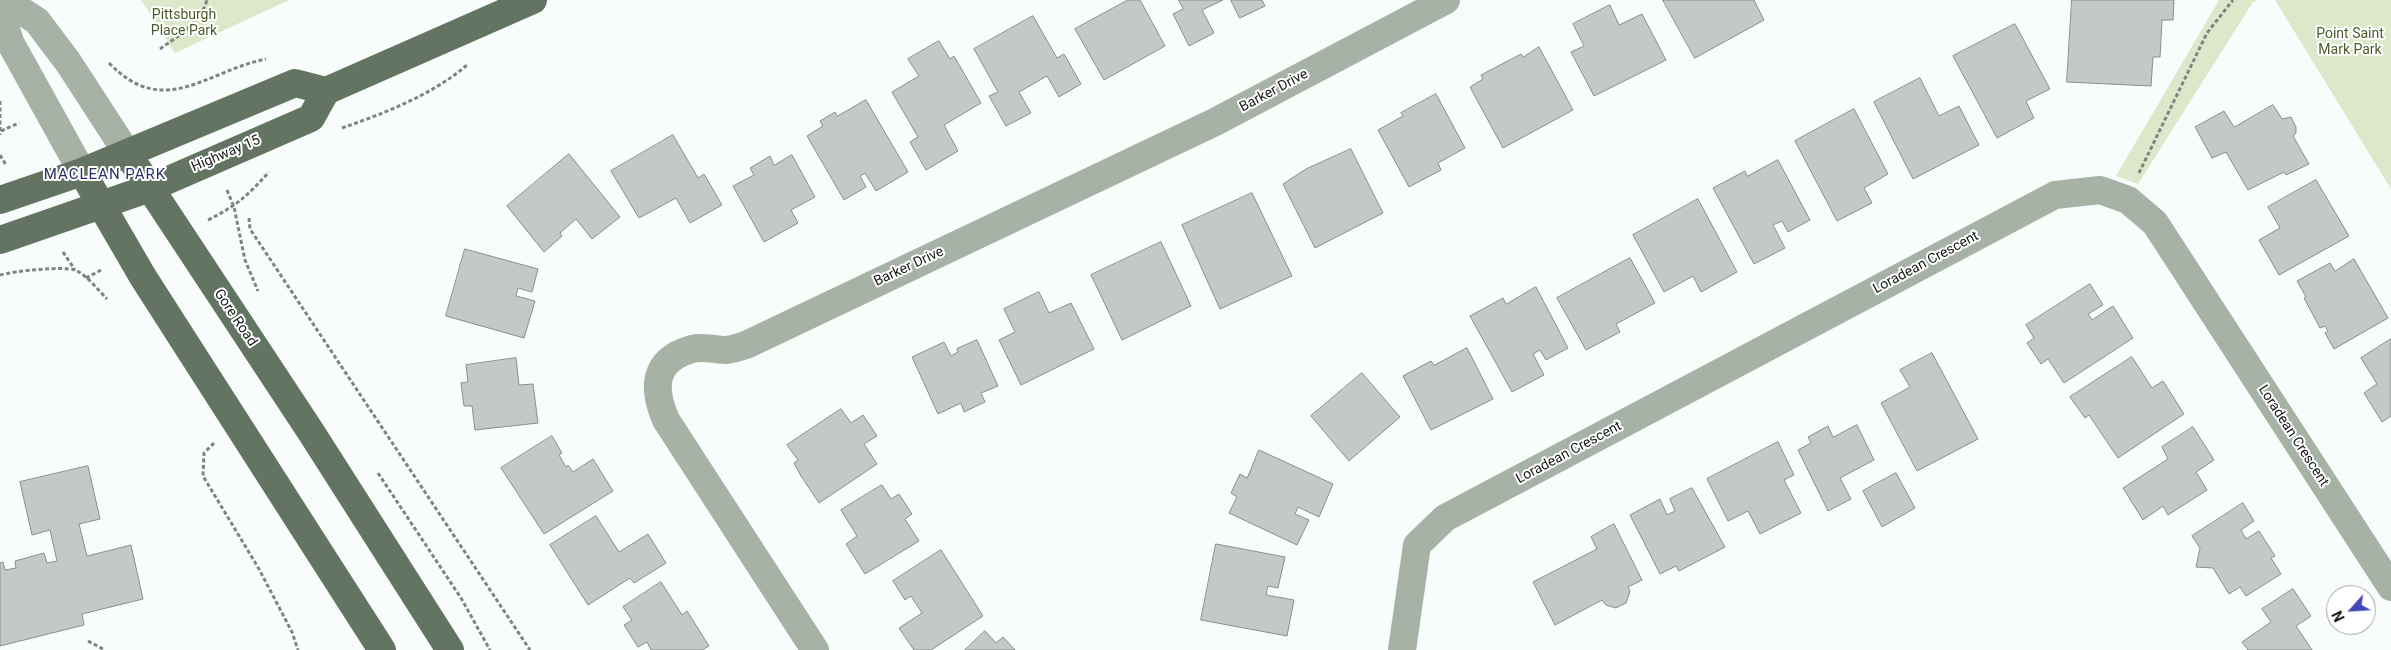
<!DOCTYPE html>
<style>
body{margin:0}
#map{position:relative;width:2391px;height:650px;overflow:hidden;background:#f8fcfa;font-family:Roboto,sans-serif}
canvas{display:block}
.north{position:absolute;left:2326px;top:585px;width:50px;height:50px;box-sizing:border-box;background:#fff;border:1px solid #a2a3a3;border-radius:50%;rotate:244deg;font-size:14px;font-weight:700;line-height:20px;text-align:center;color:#171818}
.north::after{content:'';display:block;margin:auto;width:18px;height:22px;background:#4346bb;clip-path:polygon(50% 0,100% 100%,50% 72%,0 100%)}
</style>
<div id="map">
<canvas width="2391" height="650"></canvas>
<div class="north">N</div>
</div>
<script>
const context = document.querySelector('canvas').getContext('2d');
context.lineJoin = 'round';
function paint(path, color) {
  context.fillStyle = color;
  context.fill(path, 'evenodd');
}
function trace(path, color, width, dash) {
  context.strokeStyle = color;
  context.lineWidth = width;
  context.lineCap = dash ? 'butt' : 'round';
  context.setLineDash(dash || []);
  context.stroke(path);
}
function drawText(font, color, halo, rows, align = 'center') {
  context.font = font + ' Roboto,sans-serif';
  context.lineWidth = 4;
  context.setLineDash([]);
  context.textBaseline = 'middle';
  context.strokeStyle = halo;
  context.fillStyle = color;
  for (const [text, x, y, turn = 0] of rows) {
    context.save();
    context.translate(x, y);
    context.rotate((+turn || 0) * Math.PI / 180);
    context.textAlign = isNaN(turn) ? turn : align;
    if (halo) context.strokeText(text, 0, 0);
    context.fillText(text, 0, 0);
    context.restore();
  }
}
paint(new Path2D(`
 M141 0H289L175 53Z
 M2219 0H2258L2253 2 2138 184 2116 176Z
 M2275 0H2391V189Z`), '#dde7ca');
const building = new Path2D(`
 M1128 0H1140L1165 46 1104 80 1075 29Z
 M1179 0H1223L1202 10 1214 33 1189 46 1173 14 1183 9Z
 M1231 0H1262L1265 6 1240 18Z
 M1663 0H1754L1764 20 1695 58Z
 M2072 0H2174L2173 20H2162L2160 57H2153L2151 86 2067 82Z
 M1610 5 1619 25 1642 14 1666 60 1594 96 1571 52 1584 46 1573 24Z
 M1033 16 1057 58 1064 54 1081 84 1059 97 1047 76 1019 92 1031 113 1006 126 989 96 998 92 974 49Z
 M2015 24 2050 89 2026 101 2034 118 1997 138 1953 56Z
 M939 41 950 59 954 56 981 103 944 125 958 151 926 170 910 142 918 137 892 92 919 76 908 59Z
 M1539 47 1573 110 1503 148 1470 87 1483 79 1481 75 1521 54 1523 57Z
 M1920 78 1939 116 1959 106 1979 145 1913 179 1874 102Z
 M1436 94 1465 148 1438 163 1441 170 1409 187 1378 130 1403 116 1401 113Z
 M866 100 908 172 876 191 865 173 860 176 866 187 844 200 807 136 823 126 820 121 835 112 837 116Z
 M2273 105 2282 119 2291 117 2296 127V133L2293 136 2309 164 2286 175 2284 172 2248 190 2226 152 2212 158 2195 127 2224 111 2234 127Z
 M1854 109 1888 174 1864 188 1872 203 1837 221 1795 141Z
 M673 135 698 178 704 174 722 205 690 223 676 198 639 218 611 171Z
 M1351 149 1383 213 1315 248 1283 184 1306 169Z
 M569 154 620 217 592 239 576 219 560 233 562 236 544 252 507 206Z
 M792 155 815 197 791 210 798 223 764 242 733 186 754 175 750 168 770 156 774 165Z
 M1778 160 1810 220 1788 232 1782 221 1773 225 1785 248 1754 264 1713 188 1745 171 1747 176Z
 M2316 180 2349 236 2279 275 2259 240 2280 228 2268 207Z
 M1252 193 1292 276 1220 309 1182 225Z
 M1698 199 1737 272 1701 292 1693 276 1664 292 1633 235Z
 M1161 242 1191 306 1122 340 1091 275Z
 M465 249 538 269 532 292 518 288 516 296 535 301 524 338 446 316Z
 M1630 258 1655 303 1616 324 1620 332 1586 350 1557 298Z
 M2354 259 2388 318 2334 349 2325 333 2328 331 2325 326 2320 328 2304 298 2306 297 2297 281 2330 263 2335 271Z
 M2090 284 2103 305 2088 314 2092 320 2113 306 2133 338 2064 383 2048 359 2041 364 2027 343 2034 338 2026 325Z
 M1536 287 1568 348 1546 360 1540 350 1533 354 1544 375 1512 392 1470 316 1503 298 1506 304Z
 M1039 292 1049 313 1071 303 1094 349 1021 385 999 340 1015 332 1004 309Z
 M2391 339V416L2382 422 2364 393 2377 384 2361 358Z
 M977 340 998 386 981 393 985 402 964 412 961 403 938 414 912 357 944 342 951 356 958 352 957 349Z
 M1467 348 1493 399 1431 430 1403 376 1431 361 1434 365Z
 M1932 353 1978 439 1917 471 1881 403 1910 387 1900 370Z
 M2132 357 2152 388 2163 381 2184 414 2118 458 2089 415 2085 418 2070 397Z
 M516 358 519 385 533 384 538 423 475 430 472 406H464L461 383 468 382 466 365Z
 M1362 373 1400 417 1349 461 1311 416Z
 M841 409 851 423 863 415 877 436 864 444 877 464 819 503 801 476 794 463 798 460 787 445Z
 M1857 425 1874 460 1840 478 1851 499 1828 511 1798 450 1811 443 1808 437 1828 426 1833 437Z
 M2193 427 2214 460 2196 472 2207 490 2168 515 2163 506 2143 520 2123 488 2168 459 2162 447Z
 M552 436 562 453 559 455 566 467 568 465 573 472 593 459 613 491 544 534 501 468Z
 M1778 442 1794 475 1784 480 1801 513 1760 534 1748 511 1728 521 1707 479Z
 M1259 450 1333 484 1319 517 1298 507 1295 514 1309 520 1297 545 1229 513 1237 497 1231 493 1240 474 1247 478Z
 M88 466 100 519 79 524 87 556 131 545 143 599 82 614 84 625 0 646V563L3 562 5 570 16 568 15 561 44 553 47 563 57 561 50 530 32 535 20 482Z
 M1896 473 1915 508 1882 527 1863 491Z
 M882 485 891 499 899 494 912 514 905 519 919 541 865 574 846 544 857 536 841 510Z
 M1692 488 1725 547 1679 571 1676 566 1660 574 1630 515 1660 499 1667 515 1675 511 1670 499Z
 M2243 503 2254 521 2241 530 2246 539 2259 531 2275 556 2271 558 2281 574 2246 596 2240 587 2229 594 2213 568 2196 567 2200 548 2192 536Z
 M596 516 619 552 648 534 666 563 634 583 630 578 588 605 550 545Z
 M1614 524 1642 580 1628 587 1630 591 1626 603 1616 608 1606 605 1602 600 1555 625 1533 582 1597 549 1591 537Z
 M1216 544 1285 557 1278 588 1268 586 1266 595 1294 600 1287 636 1201 620Z
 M941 550 983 616 931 650H914L899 628 922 613 911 596 905 600 893 581Z
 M661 582 682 615 687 611 709 646 702 650H651L647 642 638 647 624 625 632 620 623 607Z
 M2293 589 2311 616 2296 626 2312 650H2248L2242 642 2271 622 2262 609Z
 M985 631 996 643 1003 637 1015 650H965Z`);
paint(building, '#c3c8c8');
trace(building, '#898e8d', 1);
trace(new Path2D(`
 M160 49C179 35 200 24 207 0
 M109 63C164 120 206 71 266 59
 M0 101V135
 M342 128C385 113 432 95 467 65
 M1 131 19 123
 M0 155 6 165
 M2139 173 2207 33 2233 0
 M227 190 234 207 245 260 258 291
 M249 218 250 229 530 650
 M208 220C238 205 247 196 269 172
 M63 252 75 270
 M0 275C15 271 61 266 75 270 87 275 98 290 107 299
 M86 278 103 269
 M214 443 204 453 203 476 259 569 292 632 298 650
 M378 473 461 598 490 650
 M88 641 105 650`), '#808382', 3, [4, 2.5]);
trace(new Path2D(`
 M5 0 37 21 68 62 127 153
 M0 9 10 42 82 172
 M815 650 666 420C652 388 653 360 692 349 703 346 715 350 727 350 733 349 740 347 746 345L1215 122 1446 0
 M1402 650 1417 545 1445 518 2055 195 2100 190 2128 200 2155 223 2391 587`), '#a7b2a7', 28);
trace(new Path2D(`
 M127 153 311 432 450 650
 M82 172 143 277 382 650
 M0 200 82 172 295 83 326 91
 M0 240 150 188 311 118 326 91 533 0`), '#637562', 28);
drawText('14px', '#4d5b2c', '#fff', [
 ["Pittsburgh",184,15],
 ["Place Park",184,31],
 ["Point Saint",2350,34],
 ["Mark Park",2350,50]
]);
drawText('14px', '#171818', '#fff', [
 ["Barker Drive",1274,91,-28],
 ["Highway 15",226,154,-23],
 ["Loradean Crescent",1926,263,-28],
 ["Barker Drive",909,267,-25],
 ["Gore Road",235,318,56],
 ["Loradean Crescent",2293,436,57],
 ["Loradean Crescent",1569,453,-28]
]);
context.letterSpacing = '1px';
drawText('15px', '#2a2f69', '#fff', [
 ["MACLEAN PARK",105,175]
]);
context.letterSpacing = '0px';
</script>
